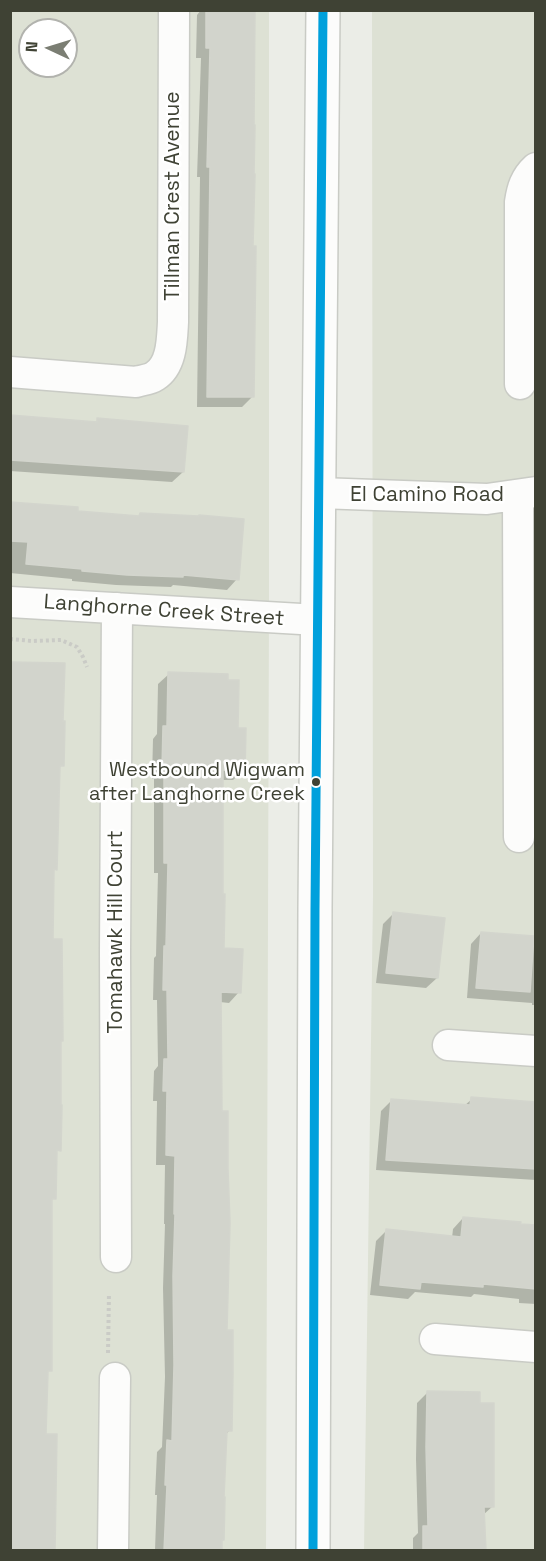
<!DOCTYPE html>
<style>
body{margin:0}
#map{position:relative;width:546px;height:1561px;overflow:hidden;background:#ebede7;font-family:"Space Grotesk",sans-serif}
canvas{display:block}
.frame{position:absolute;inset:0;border:12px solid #3f4234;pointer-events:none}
.north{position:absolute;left:18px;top:18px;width:60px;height:60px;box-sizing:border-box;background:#fff;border:2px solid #b2b3ae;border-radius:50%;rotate:274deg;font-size:16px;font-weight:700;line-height:24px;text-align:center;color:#3f4234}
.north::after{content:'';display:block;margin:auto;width:21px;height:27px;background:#7b7e73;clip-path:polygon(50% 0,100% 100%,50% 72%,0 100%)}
</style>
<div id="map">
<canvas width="546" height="1561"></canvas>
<div class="frame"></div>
<div class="north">N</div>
</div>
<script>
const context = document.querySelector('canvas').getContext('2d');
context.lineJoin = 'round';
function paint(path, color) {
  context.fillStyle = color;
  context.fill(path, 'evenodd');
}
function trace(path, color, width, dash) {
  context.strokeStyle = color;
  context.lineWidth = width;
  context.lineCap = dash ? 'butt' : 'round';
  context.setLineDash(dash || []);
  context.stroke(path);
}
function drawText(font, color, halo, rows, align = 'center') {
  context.font = font + ' "Space Grotesk",sans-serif';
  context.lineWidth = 5;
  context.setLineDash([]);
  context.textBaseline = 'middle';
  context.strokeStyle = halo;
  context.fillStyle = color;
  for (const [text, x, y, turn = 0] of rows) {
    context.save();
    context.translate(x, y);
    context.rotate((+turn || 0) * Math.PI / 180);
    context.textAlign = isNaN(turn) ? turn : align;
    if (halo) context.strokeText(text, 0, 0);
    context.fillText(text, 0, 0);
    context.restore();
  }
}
paint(new Path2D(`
 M11 11H269V605L266 1550H11ZM30 30H66V66H30Z
 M372 11H535V1550H364L373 896Z`), '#dde1d4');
paint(new Path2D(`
 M201 10H254L251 248 252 397 242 407H197L200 177H197L201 58H196L197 15Z
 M10 416 94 423 98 420 183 472 172 482 10 471Z
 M10 503 76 513 138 517 140 515 237 579 227 590 173 585 171 587 116 585 72 581V579L10 573Z
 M169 674 236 729 244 770 233 780H221L222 950 239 992 229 1003 220 1002 225 1331 230 1430 225 1435 222 1540 221 1541V1550H155L157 1495H155L157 1452 162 1447 165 1377 163 1288 165 1224H164L165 1165H156L157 1101H153L154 1071 158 1066 157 1000H153L154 958 156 956 158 873H154V779H152L153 739 157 734 158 684Z
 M393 914 437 978 426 988 376 983 383 924Z
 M481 933 536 937V1005H532V1003L467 998 471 944Z
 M472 1099 536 1104V1180L376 1170 381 1111 391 1101 464 1106Z
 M463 1218 536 1227V1304L519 1303V1299L474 1294 471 1297 415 1292 408 1299 370 1295 376 1241 387 1230 452 1238 453 1229Z
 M428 1392 493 1506 483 1515 485 1550H413V1538L418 1533 416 1459 417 1403Z`), '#0003');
const building = new Path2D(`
 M206 10H255L254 125H255L254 174H255L253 246H256L254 397H207L210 167H207L210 48H206Z
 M10 415 97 422V418L188 426 184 472 10 460Z
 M10 502 78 507V511L139 516 140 513 198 516 199 515 244 519 239 580 183 575V577L127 575 82 571V569L26 564 28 542 10 541Z
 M10 662 65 663 63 721H65L64 766H60L57 870 54 869 53 939H62L63 1041H61V1105H62L61 1151 57 1150 56 1199H52V1371H48L46 1434H57L55 1551H10Z
 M168 672 228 674V680H239L238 728H246L245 770H223V894H225L224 948 243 949 241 993 221 992 222 1111H228V1169L230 1223 227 1330H233V1372L232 1431H227L224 1497H225L224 1540H222V1551H164L167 1485H165L167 1440 172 1441 174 1365 173 1276 175 1214H174L175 1156 166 1155 167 1091H163L164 1059H168L167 990H163L164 946H166L168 863H164V769H162L163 726H167Z
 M393 912 445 918 438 978 386 973Z
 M481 932 534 936 530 992 476 988Z
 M471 1097 536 1102V1169L386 1160 391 1099 470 1105Z
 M463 1217 521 1222 520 1224 536 1225V1289L483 1284V1287L421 1282 420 1289 380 1285 386 1229 461 1237Z
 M427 1391 480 1392V1403H494V1507H484L486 1551H423V1526H428L426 1447Z`);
paint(building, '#d2d4cc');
trace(building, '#d3d5cd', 1.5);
const minor = new Path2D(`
 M10 372 136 382C142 380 149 380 155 376 172 365 172 340 173 322L174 10
 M520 384V202C522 189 525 178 536 168
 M319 493 487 499 536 492
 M518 495 519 837
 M10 602 318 620
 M448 1045 536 1051
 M116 1257 115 952 117 608
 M435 1339 536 1347
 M113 1550 115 1378`);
const tertiary = new Path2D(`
 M313 1550 315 908 323 10`);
trace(minor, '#c9cbc5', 33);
trace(tertiary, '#c9cbc5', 36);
trace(new Path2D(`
 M10 639 32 641 61 640 77 647 83 657 87 667
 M108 1353 109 1293`), '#cacbc6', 4, [3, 3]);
trace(minor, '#fcfcfb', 30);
trace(tertiary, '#fcfcfb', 33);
trace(new Path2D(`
 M313 1550 315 908 323 10`), '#00a0dc', 9);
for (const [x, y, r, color] of [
 [316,782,5,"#3f4234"]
]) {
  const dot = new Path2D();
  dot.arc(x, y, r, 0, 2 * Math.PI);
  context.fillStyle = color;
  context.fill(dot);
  trace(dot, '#fff', 2);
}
drawText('20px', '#3f4234', '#fff', [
 ["Westbound Wigwam",305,771],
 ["after Langhorne Creek",305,795]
], 'right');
drawText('21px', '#3f4234', '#fff', [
 ["Tillman Crest Avenue",173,196,-90],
 ["El Camino Road",427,495],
 ["Langhorne Creek Street",164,611,4],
 ["Tomahawk Hill Court",116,932,-90]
]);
</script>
